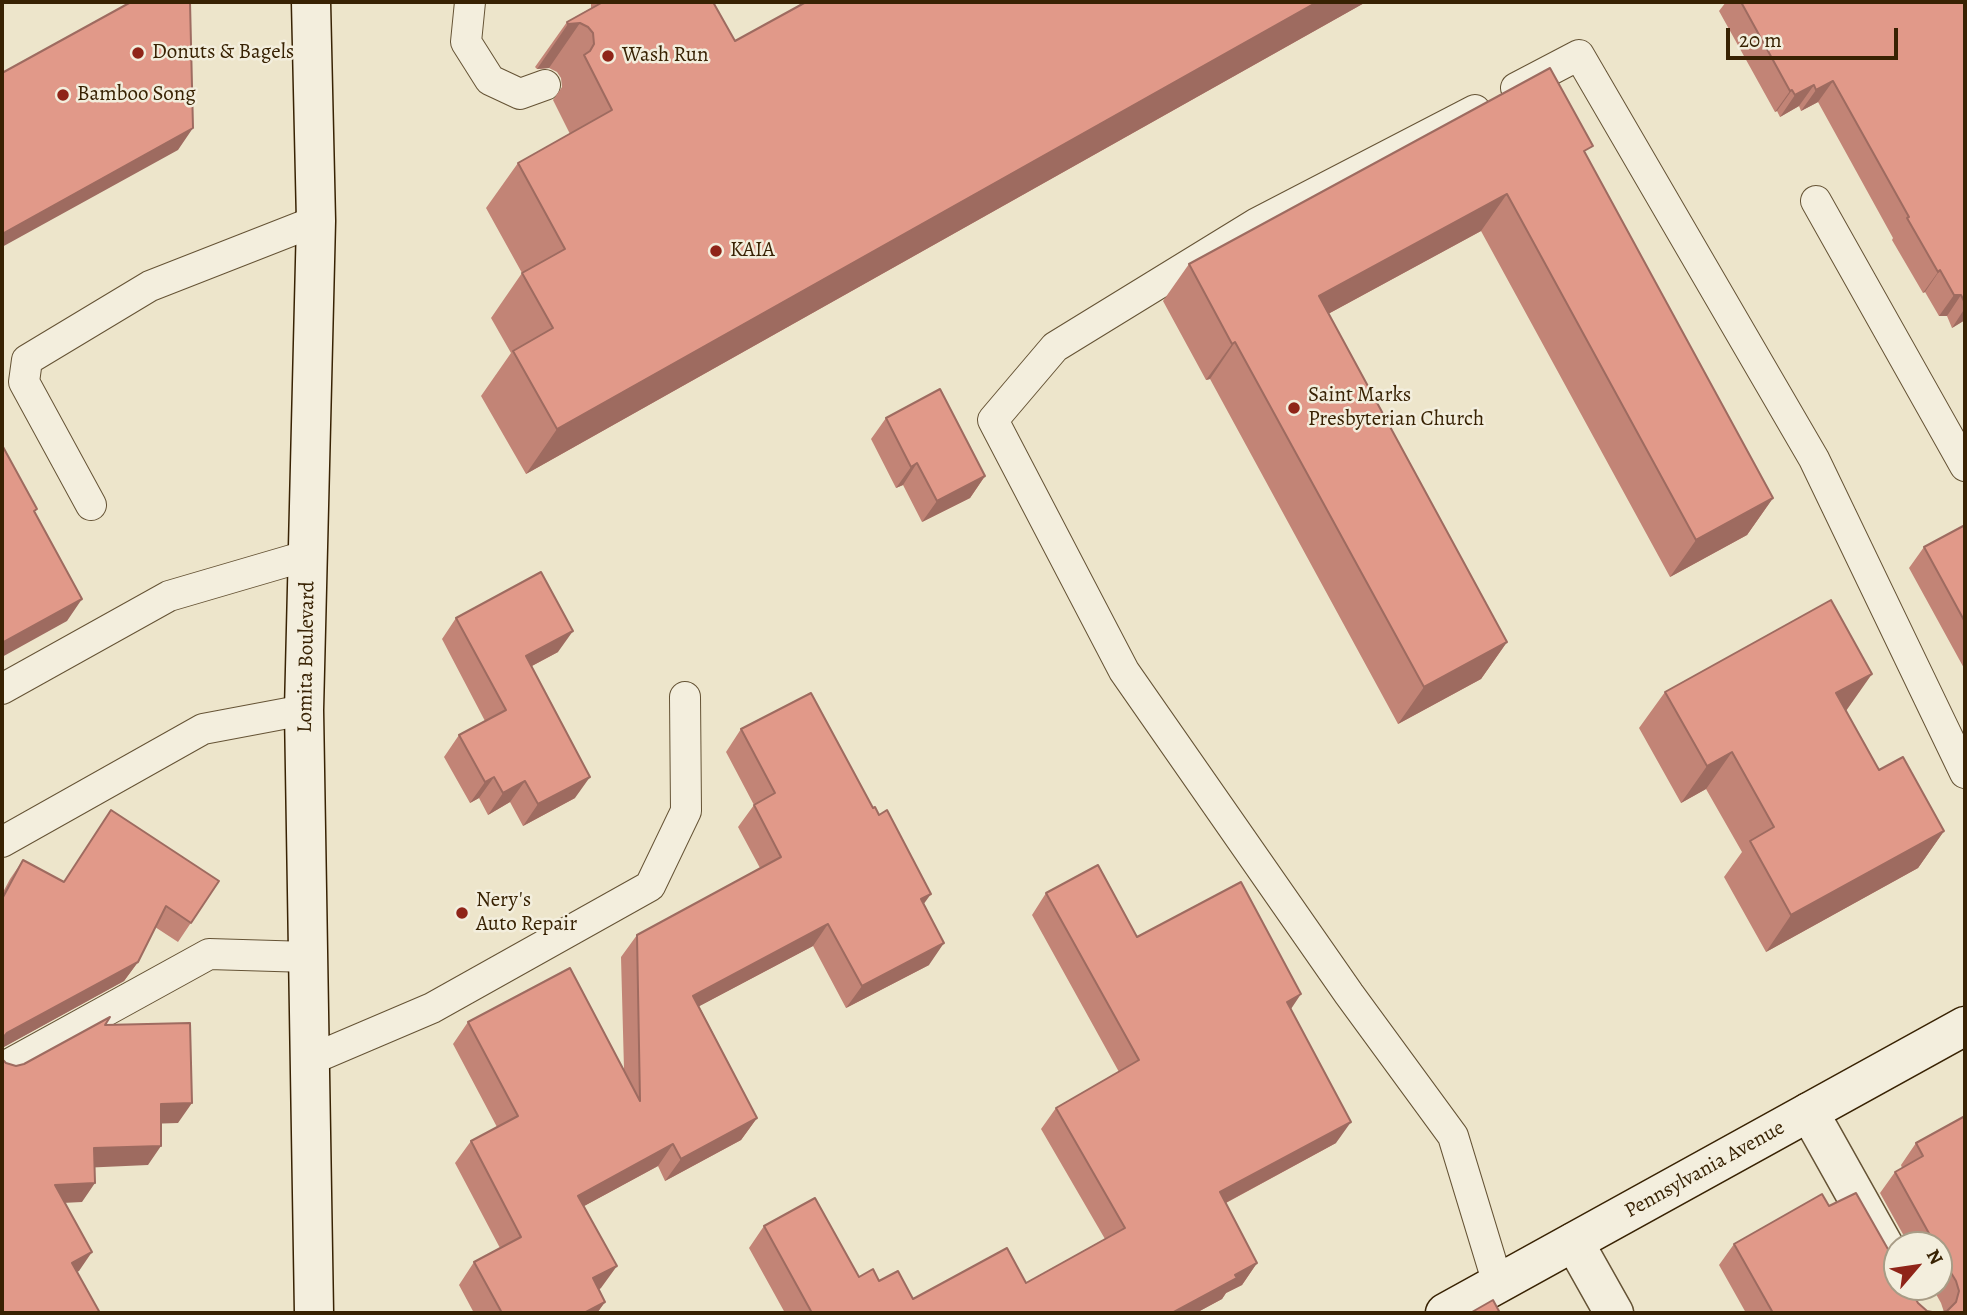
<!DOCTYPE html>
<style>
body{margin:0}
#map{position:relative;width:1967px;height:1315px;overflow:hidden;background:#ede5cb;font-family:Alegreya,serif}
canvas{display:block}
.frame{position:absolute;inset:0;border:4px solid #382203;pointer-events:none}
.north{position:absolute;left:1883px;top:1231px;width:70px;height:70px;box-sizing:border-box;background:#f3eedd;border:2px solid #a89c86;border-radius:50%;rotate:61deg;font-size:19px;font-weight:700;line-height:28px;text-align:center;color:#382203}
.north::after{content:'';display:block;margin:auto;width:24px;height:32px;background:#8f2418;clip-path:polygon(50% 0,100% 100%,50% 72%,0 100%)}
.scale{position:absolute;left:1726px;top:28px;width:172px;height:32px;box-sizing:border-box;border:4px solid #382203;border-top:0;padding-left:9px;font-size:21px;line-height:24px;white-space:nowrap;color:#382203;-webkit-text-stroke:5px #f3eedd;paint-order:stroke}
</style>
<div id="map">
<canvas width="1967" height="1315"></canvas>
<div class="frame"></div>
<div class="north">N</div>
<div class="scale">20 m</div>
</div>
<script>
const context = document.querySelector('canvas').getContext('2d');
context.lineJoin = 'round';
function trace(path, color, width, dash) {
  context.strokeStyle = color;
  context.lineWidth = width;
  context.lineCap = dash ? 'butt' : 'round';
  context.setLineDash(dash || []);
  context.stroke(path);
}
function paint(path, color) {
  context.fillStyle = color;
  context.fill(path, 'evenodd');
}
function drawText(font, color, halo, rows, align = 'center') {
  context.font = font + ' Alegreya,serif';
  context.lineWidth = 5;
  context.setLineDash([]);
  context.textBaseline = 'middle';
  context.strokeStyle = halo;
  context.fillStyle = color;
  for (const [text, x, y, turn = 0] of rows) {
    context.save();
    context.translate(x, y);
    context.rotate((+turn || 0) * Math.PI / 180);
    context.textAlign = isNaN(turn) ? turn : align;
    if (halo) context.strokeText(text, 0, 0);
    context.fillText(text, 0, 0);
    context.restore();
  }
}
const lane = new Path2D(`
 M470 2 466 42 490 80 520 94 545 85
 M1516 88 1579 55 1814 459 1965 773
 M1475 110 1257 223 1055 347 993 420 1124 671 1349 994 1453 1136 1498 1284
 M1816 201 1965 466
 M91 505 24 382 27 360 150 286 316 221
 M2 689 169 596 309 555
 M2 842 203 729 304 710
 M310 1060 432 1008 650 886 686 811 685 697
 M2 1068 209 954 308 957`);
const street = new Path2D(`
 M1809 1112 1897 1269
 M1574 1242 1614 1313`);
const secondary = new Path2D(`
 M311 2 316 221 304 710 314 1313
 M1445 1313 1965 1026`);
trace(lane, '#655335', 32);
trace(street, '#655335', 41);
trace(secondary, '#382203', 41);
trace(lane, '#f3eedd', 30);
trace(street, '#f3eedd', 38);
trace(secondary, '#f3eedd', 38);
paint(new Path2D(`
 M591 2H713L735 41 806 2H1366L526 474 481 396 511 353 491 318 522 273 486 208 518 163 570 134 553 100 562 87 561 78 557 72 549 68 537 69 535 67 567 22 591 8Z
 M1726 2H1965V320L1952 328 1947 316H1939L1925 292 1923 293 1892 240 1893 238 1818 102 1801 111 1799 106 1780 117 1777 111 1775 112 1719 11Z
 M1586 155 1773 498 1747 535 1670 577 1481 231 1328 314 1507 642 1481 679 1398 724 1210 379 1206 380 1163 301 1189 264Z
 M886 418 985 476 970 498 922 522 903 485 896 488 871 439Z
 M1965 525V670L1909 568 1924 547Z
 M456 618 558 652 532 666 575 798 523 826 510 802 488 815 479 798 470 803 444 757 459 735 485 721 442 639Z
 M1665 692 1846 711 1879 770 1944 831 1918 868 1766 952 1724 877 1742 852 1706 789 1681 803 1639 728Z
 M741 729 873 808 879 815 923 904 929 965 846 1008 813 946 699 1006 757 1118 741 1140 665 1181 658 1166 584 1206 601 1288 599 1289 605 1302 597 1313H474L459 1285 474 1262 500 1248 455 1163 471 1141 497 1127 453 1044 468 1022 624 1069 621 957 637 935 760 868 738 827 754 805 726 752Z
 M23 860 63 881H219L178 942 155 927 138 962 124 981 2 1048V894L10 879Z
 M1046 893 1291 1009 1336 1143 1226 1203 1257 1263 1242 1285 1226 1293 1222 1299 1196 1313H785L749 1248 764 1226 859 1277 879 1281 913 1299 1026 1283 1105 1239 1041 1129 1056 1108 1119 1072 1032 915Z
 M1965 1116V1313L1944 1312 1941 1303 1932 1287H1939V1245H1909L1880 1193 1895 1172 1902 1168 1901 1165 1916 1143Z
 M1829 1206 1897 1287 1918 1303 1927 1311 1937 1313H1746L1719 1265 1734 1244Z`), '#c28476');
paint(new Path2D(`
 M1317 2H1366L526 474 557 429Z
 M580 23 549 68 537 69 568 24Z
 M1833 81 1818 102 1801 111 1816 90Z
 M1814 85 1799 106 1780 117 1795 95Z
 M1792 90 1777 111 1775 112 1790 91Z
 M193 128 178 150 2 247V234Z
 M1507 194 1481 231 1293 333 1319 296Z
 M1940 270 1925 292 1923 293 1938 272Z
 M1954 295H1961L1947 316H1939Z
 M1965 308V320L1952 328Z
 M1235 342 1210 379 1206 380 1232 344Z
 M917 463 903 485 896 488 911 467Z
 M985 476 970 498 922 522 937 501Z
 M1773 498 1747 535 1670 577 1696 540Z
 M82 599 67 621 2 657V643Z
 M573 631 558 652 511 677 526 656Z
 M1507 642 1481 679 1398 724 1424 687Z
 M1872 674 1846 711 1836 693Z
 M1732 752 1706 789 1681 803 1707 766Z
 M494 777 479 798 470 803 485 782Z
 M590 777 575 798 523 826 538 804Z
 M525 781 510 802 488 815 503 793Z
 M1944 831 1918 868 1766 952 1791 915Z
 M931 894 915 916 921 899Z
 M828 924 813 946 677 1018 693 996Z
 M944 943 929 965 846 1008 862 986Z
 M138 962 124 981 2 1048V1039L7 1033Z
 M1301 994 1287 1015V1002Z
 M192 1103 178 1123 147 1124 161 1104Z
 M757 1118 741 1140 665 1181 681 1159Z
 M1351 1122 1336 1143 1205 1214 1220 1192Z
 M673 1144 658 1166 562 1218 578 1196Z
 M161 1146 148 1165 81 1168 94 1148Z
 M95 1183 82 1202 42 1204 55 1185Z
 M92 1252 79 1271 59 1282 72 1263Z
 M1257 1263 1242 1285 1226 1293 1222 1299 1196 1313H1172L1235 1275Z
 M617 1266 601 1288 578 1301 593 1278Z
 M605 1302 597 1313H584Z`), '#9e6b60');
const building = new Path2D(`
 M131 2H190L193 128 2 234V73Z
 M603 2H713L735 41 806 2H1317L557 429 513 351 553 328 522 273 565 249 518 163 612 110 584 55 590 51 594 44 593 33 588 27 580 23 568 24 567 22Z
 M1741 2H1965V303L1961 295H1954L1940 270 1938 272 1907 218 1909 217 1833 81 1816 90 1814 85 1795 95 1792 90 1790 91Z
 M1550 68 1593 146 1584 151 1773 498 1696 540 1507 194 1319 296 1507 642 1424 687 1235 342 1232 344 1189 264Z
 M940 389 985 476 937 501 917 463 911 467 886 418Z
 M2 445 37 509 34 511 82 599 2 643Z
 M1965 525V622L1924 547Z
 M541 572 573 631 526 656 590 777 538 804 525 781 503 793 494 777 485 782 459 735 506 710 456 618Z
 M1831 600 1872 674 1836 693 1879 770 1903 757 1944 831 1791 915 1750 841 1774 827 1732 752 1707 766 1665 692Z
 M811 693 873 808 875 807 879 815 887 810 931 894 921 899 944 943 862 986 828 924 693 996 757 1118 681 1159 673 1144 578 1196 617 1266 593 1278 605 1302 584 1313H502L474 1262 521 1237 471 1141 518 1116 468 1022 570 968 640 1101 637 935 781 857 754 805 775 793 741 729Z
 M111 810 219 881 191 923 166 906 138 962 7 1033 2 1039V899L23 860 64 882Z
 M1098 865 1137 937 1241 882 1301 994 1287 1002 1351 1122 1220 1192 1257 1263 1235 1275 1237 1278 1172 1313H812L764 1226 815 1198 859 1277 873 1269 879 1281 898 1271 913 1299 1007 1248 1026 1283 1125 1228 1056 1108 1139 1060 1046 893Z
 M110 1017 105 1025 190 1023 192 1103 161 1104V1146L94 1148 95 1183 55 1185 92 1252 72 1263 100 1313H2V1059L6 1063 16 1066 24 1064Z
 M1965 1116V1313H1938L1947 1311 1956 1302 1959 1291 1956 1281 1939 1253V1245H1933L1931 1237 1895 1172 1923 1156 1916 1143Z
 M1856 1193 1893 1258 1897 1263V1287H1909L1918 1303 1927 1311 1937 1313H1773L1734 1244 1822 1194 1829 1206Z
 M1493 1300 1500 1313H1472V1312Z`);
paint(building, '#e19989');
trace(building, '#9e6b60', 2);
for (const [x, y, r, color] of [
 [138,53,7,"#8f2418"],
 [608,56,7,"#8f2418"],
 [63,95,7,"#8f2418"],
 [716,251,7,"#8f2418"],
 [1294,408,7,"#8f2418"],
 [462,913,7,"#8f2418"]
]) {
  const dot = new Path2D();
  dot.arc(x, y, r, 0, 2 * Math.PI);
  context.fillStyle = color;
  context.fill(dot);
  trace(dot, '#f3eedd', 2.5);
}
drawText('21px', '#382203', '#f3eedd', [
 ["Donuts & Bagels",152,53],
 ["Wash Run",622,56],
 ["Bamboo Song",77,95],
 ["KAIA",730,251],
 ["Saint Marks",1308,396],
 ["Presbyterian Church",1308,420],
 ["Nery's",476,901],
 ["Auto Repair",476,925]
], 'left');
drawText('21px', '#382203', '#f3eedd', [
 ["Lomita Boulevard",307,657,-89],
 ["Pennsylvania Avenue",1705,1170,-29]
]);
</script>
